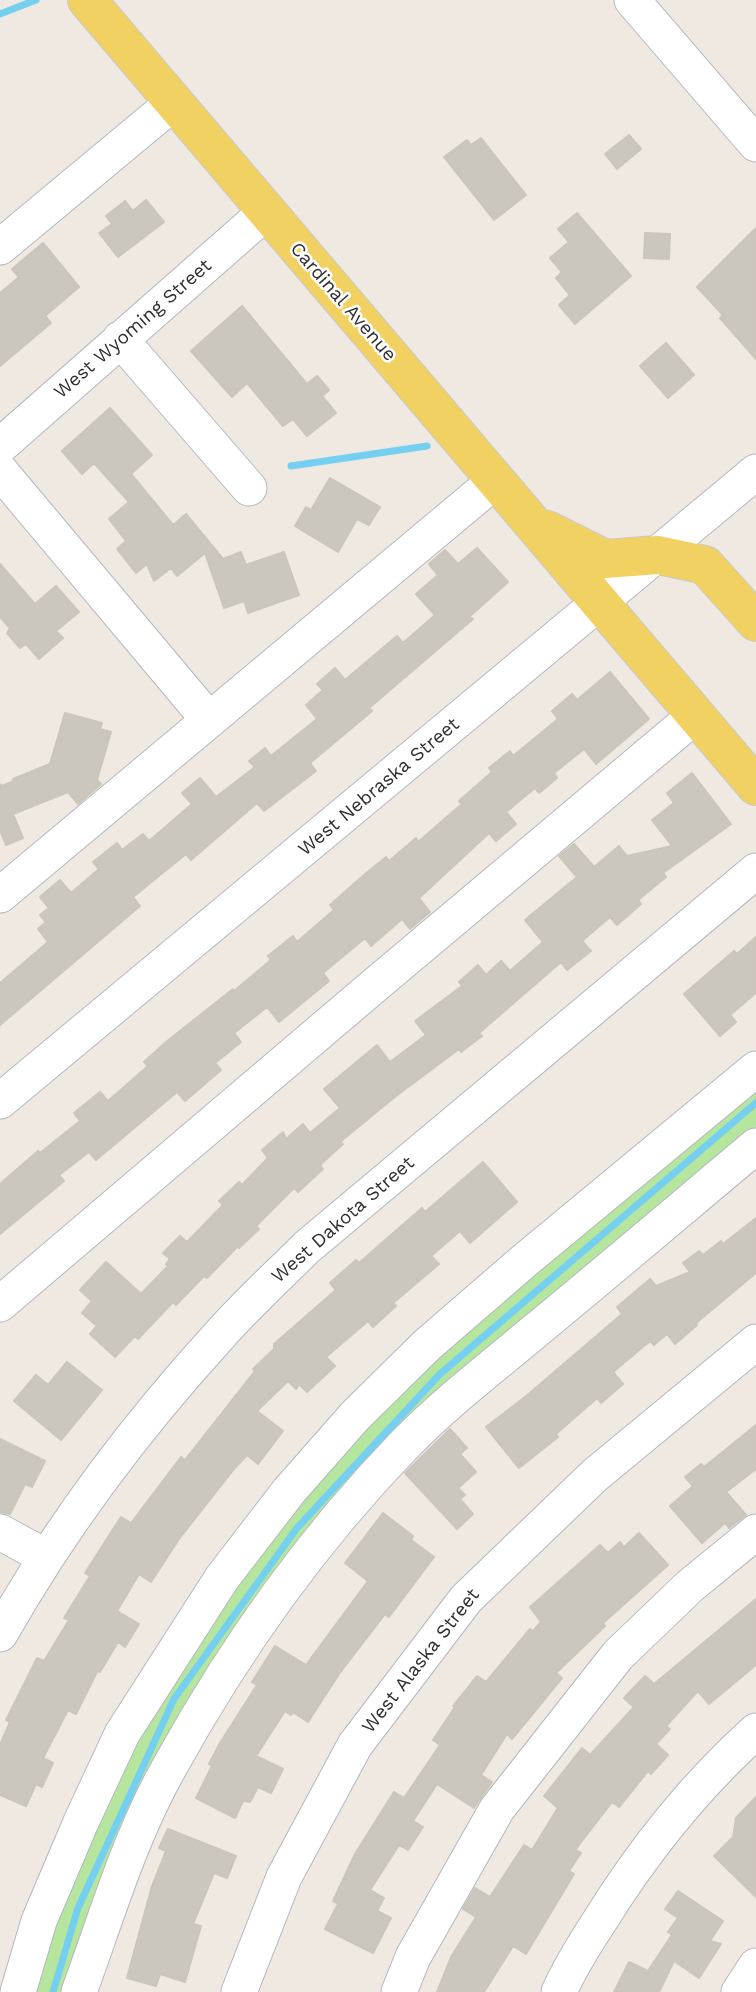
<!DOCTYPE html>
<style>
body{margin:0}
canvas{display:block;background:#efe9e1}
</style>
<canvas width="756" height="1992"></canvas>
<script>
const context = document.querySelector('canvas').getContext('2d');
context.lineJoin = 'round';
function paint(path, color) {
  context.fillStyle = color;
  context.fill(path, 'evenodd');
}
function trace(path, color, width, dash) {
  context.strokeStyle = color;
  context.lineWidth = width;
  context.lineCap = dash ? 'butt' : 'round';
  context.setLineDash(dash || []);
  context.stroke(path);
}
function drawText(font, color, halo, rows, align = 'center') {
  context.font = font + ' "Work Sans",sans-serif';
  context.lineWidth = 5;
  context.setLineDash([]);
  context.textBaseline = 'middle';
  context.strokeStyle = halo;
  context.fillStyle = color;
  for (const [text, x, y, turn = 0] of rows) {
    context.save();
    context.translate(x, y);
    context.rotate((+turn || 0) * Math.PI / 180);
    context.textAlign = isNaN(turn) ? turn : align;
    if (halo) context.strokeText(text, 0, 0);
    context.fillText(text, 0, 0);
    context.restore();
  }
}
paint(new Path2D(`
 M756 1080V1133L445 1391 179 1722 71 1992H32L43 1952 112 1783 182 1653 388 1395Z`), '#b6e59e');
trace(new Path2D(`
 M0 14 36 0
 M291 466 427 446
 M53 1992 78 1908 174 1699 297 1528 440 1374 756 1103`), '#75cff0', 7);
const building = new Path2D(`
 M629 135 641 149 617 169 605 154Z
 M481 138 526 195 494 220 444 157 467 140 471 145Z
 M146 200 164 222 118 257 99 233 112 224 106 216 125 201 133 211Z
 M577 213 631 276 575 324 559 305 570 295 556 278 562 272 550 258 569 242 558 229Z
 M756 228V359L720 318 723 315 697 287Z
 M645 233 670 234 669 259 644 258Z
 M43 243 79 287 45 316 51 323 0 366V293L19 277 12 269Z
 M242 306 307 384 317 376 329 390 322 396 336 413 307 436 293 419 283 426 247 383 232 397 191 351Z
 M666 343 694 375 668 398 640 366Z
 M110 408 152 455 131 474 173 525 186 514 223 559 241 552 246 565 284 552 299 595 248 613 244 601 224 608 205 553 177 576 171 568 154 581 147 564 136 573 117 549 126 541 109 519 129 502 94 463 82 474 62 451Z
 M330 478 380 507 369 525 357 519 338 552 295 526 306 507 311 510Z
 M477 548 508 582 469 617 473 619 369 708 372 711 310 763 316 771 264 811 257 803 191 860 186 854 133 897 140 906 0 1025V983L48 942 38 929 46 922 40 915 49 908 40 897 60 880 71 893 99 869 93 862 117 843 122 850 143 834 149 841 192 804 182 793 200 778 216 797 255 767 249 761 265 748 271 756 317 719 306 705 323 690 317 684 335 668 345 680 397 636 403 643 435 615 416 594 438 575 429 564 445 550 458 564Z
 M0 564 35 604 56 586 79 612 56 631 63 638 39 659 26 644 20 648 7 633 10 628 0 617Z
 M610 672 649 719 596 764 584 749 554 773 557 778 539 793 535 788 506 812 516 824 496 841 489 833 419 898 430 912 410 929 402 919 371 946 365 938 323 973 329 981 279 1022 267 1007 234 1033 241 1042 215 1063 221 1070 185 1101 177 1092 96 1160 89 1152 59 1175 64 1181 0 1234V1184L38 1151 40 1153 80 1121 74 1113 100 1092 108 1101 148 1066 144 1062 166 1042 233 989 234 991 271 960 268 956 293 936 297 942 334 910 330 905 364 875 386 857 389 861 416 838 418 842 462 804 459 801 492 772 489 768 510 751 513 756 558 719 552 711 572 694 577 700Z
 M65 713 102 723 100 729 111 732 97 780 101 784 78 804 68 792 13 814 23 838 6 845 0 830V784L2 786 14 781 13 779 50 764Z
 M692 773 731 824 663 873 666 877 638 900 641 904 617 925 610 917 582 941 591 951 567 970 561 962 479 1033 482 1036 461 1052 459 1049 396 1096 340 1142 343 1144 320 1165 323 1169 298 1192 294 1188 256 1226 259 1229 239 1248 238 1246 207 1278 204 1276 176 1305 173 1302 138 1339 135 1336 115 1357 90 1334 97 1326 82 1313 92 1301 80 1290 106 1262 141 1294 168 1266 166 1264 170 1259 163 1253 180 1236 187 1242 223 1205 219 1201 239 1182 242 1185 268 1158 262 1150 283 1132 286 1139 303 1124 310 1133 340 1108 324 1089 377 1045 390 1062 426 1035 415 1021 462 986 459 982 478 965 486 975 501 961 510 971 543 942 525 920 577 877 559 856 574 844 594 867 619 846 627 856 672 846 652 820 674 803 667 793Z
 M756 937V993L730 1015 736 1022 720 1036 684 994 734 951 737 954Z
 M483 1162 517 1202 470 1243 460 1231 431 1256 439 1264 393 1303 396 1306 373 1327 368 1321 326 1357 335 1366 307 1392 299 1384 296 1389 288 1381 257 1411 283 1431 258 1464 247 1455 234 1469 179 1539 151 1582 139 1574 117 1611 139 1624 125 1647 118 1642 100 1672 98 1670 76 1714 68 1710 43 1758 53 1763 42 1787 36 1784 26 1806 0 1795V1745L10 1722 6 1720 37 1658 44 1661 69 1620 64 1618 90 1576 85 1573 121 1517 131 1523 181 1457 185 1460 255 1371 253 1369 274 1349V1344L336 1290 330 1283 356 1260 359 1263 422 1208 425 1212Z
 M756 1218V1273L696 1323 697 1325 675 1344 667 1334 654 1345 650 1341 613 1372 623 1384 601 1403 597 1398 556 1434 558 1437 519 1468 486 1427 525 1397 622 1314 617 1307 650 1279 656 1286 690 1272 683 1263 699 1251 703 1255 721 1241 723 1244Z
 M67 1362 102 1390 61 1440 14 1401 36 1375 48 1385Z
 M756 1425V1469L726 1492 746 1515 729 1528 725 1523 702 1543 670 1506 693 1486 685 1477 701 1464 704 1467Z
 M450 1429 467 1448 460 1454 476 1472 458 1488 465 1495 460 1499 473 1514 457 1529 405 1473Z
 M0 1439 45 1461 32 1487 25 1484 10 1514 0 1512Z
 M383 1513 413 1536 411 1540 434 1557 389 1617 385 1614 339 1674 308 1722 293 1712 291 1715 285 1711 256 1756 283 1769 271 1793 258 1787 250 1802 243 1801 235 1818 196 1798 212 1766 209 1764 220 1743 257 1685 252 1682 275 1646 306 1665 368 1581 345 1563Z
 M639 1533 668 1565 603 1623 605 1626 556 1673 562 1678 512 1739 507 1734 481 1775 492 1782 474 1808 437 1784 413 1821 423 1827 408 1850 399 1845 370 1890 384 1898 377 1911 391 1918 373 1953 325 1929 338 1904 333 1901 355 1854 394 1792 404 1798 440 1745 433 1740 455 1707 453 1706 477 1676 486 1682 530 1629 533 1631 541 1622 530 1607 600 1545 608 1553 620 1542 624 1547Z
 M756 1599V1665L709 1704 698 1691 666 1726 670 1729 656 1744 668 1755 651 1774 648 1771 619 1807 612 1802 575 1850 581 1853 569 1871 574 1874 526 1954 513 1946 484 1992H437L451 1957 476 1917 463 1909 475 1888 490 1897 524 1845 532 1850 558 1808 544 1796 582 1748 590 1755 634 1707 624 1698 645 1676 654 1684Z
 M756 1797V1897L714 1856 733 1837 736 1818Z
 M168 1829 236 1856 227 1878 214 1873 193 1924 201 1926 185 1982 160 1974 156 1986 127 1978 152 1886 166 1851 159 1848Z
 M678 1891 723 1921 710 1941 721 1944 699 1978 674 1961 659 1992H614L629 1962 648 1971 672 1935 668 1932 678 1918 665 1909Z`);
paint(building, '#cbc7bf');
trace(building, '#cbc5ba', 2);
const minor = new Path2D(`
 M632 0 756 144
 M0 247 173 103
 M120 339 249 488
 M0 446 266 212
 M0 471 209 720
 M0 895 495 481
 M0 1101 756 472
 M0 1304 375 985 696 715
 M0 1532 46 1557
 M0 1634C60 1528 135 1428 217 1338 245 1306 277 1277 307 1247L756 871
 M18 1992 39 1921 81 1822 122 1734 222 1578 289 1491 355 1416 427 1345 524 1261 756 1069
 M79 1992C107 1916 130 1836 170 1766 234 1650 313 1539 405 1444 445 1403 491 1368 535 1331 609 1270 682 1208 756 1146
 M239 1992 284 1877 355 1745 466 1599 595 1475 756 1342
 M399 1992 413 1957 497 1809 618 1655 690 1586 756 1532
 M559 1992C570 1967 584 1945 599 1922 643 1851 694 1787 756 1731
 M739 1992 756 1966`);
const major = new Path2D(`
 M87 0 756 786
 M547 530 605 559 658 555 705 565 756 622`);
trace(minor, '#b4b7c1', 37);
trace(major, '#c9c9c9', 40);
trace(minor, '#fff', 35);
trace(major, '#f2d163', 38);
drawText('19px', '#2e2e2e', '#fff', [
 ["Cardinal Avenue",343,302,49],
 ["West Wyoming Street",133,329,-41],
 ["West Nebraska Street",379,787,-40],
 ["West Dakota Street",343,1220,-41],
 ["West Alaska Street",421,1661,-52]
]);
</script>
